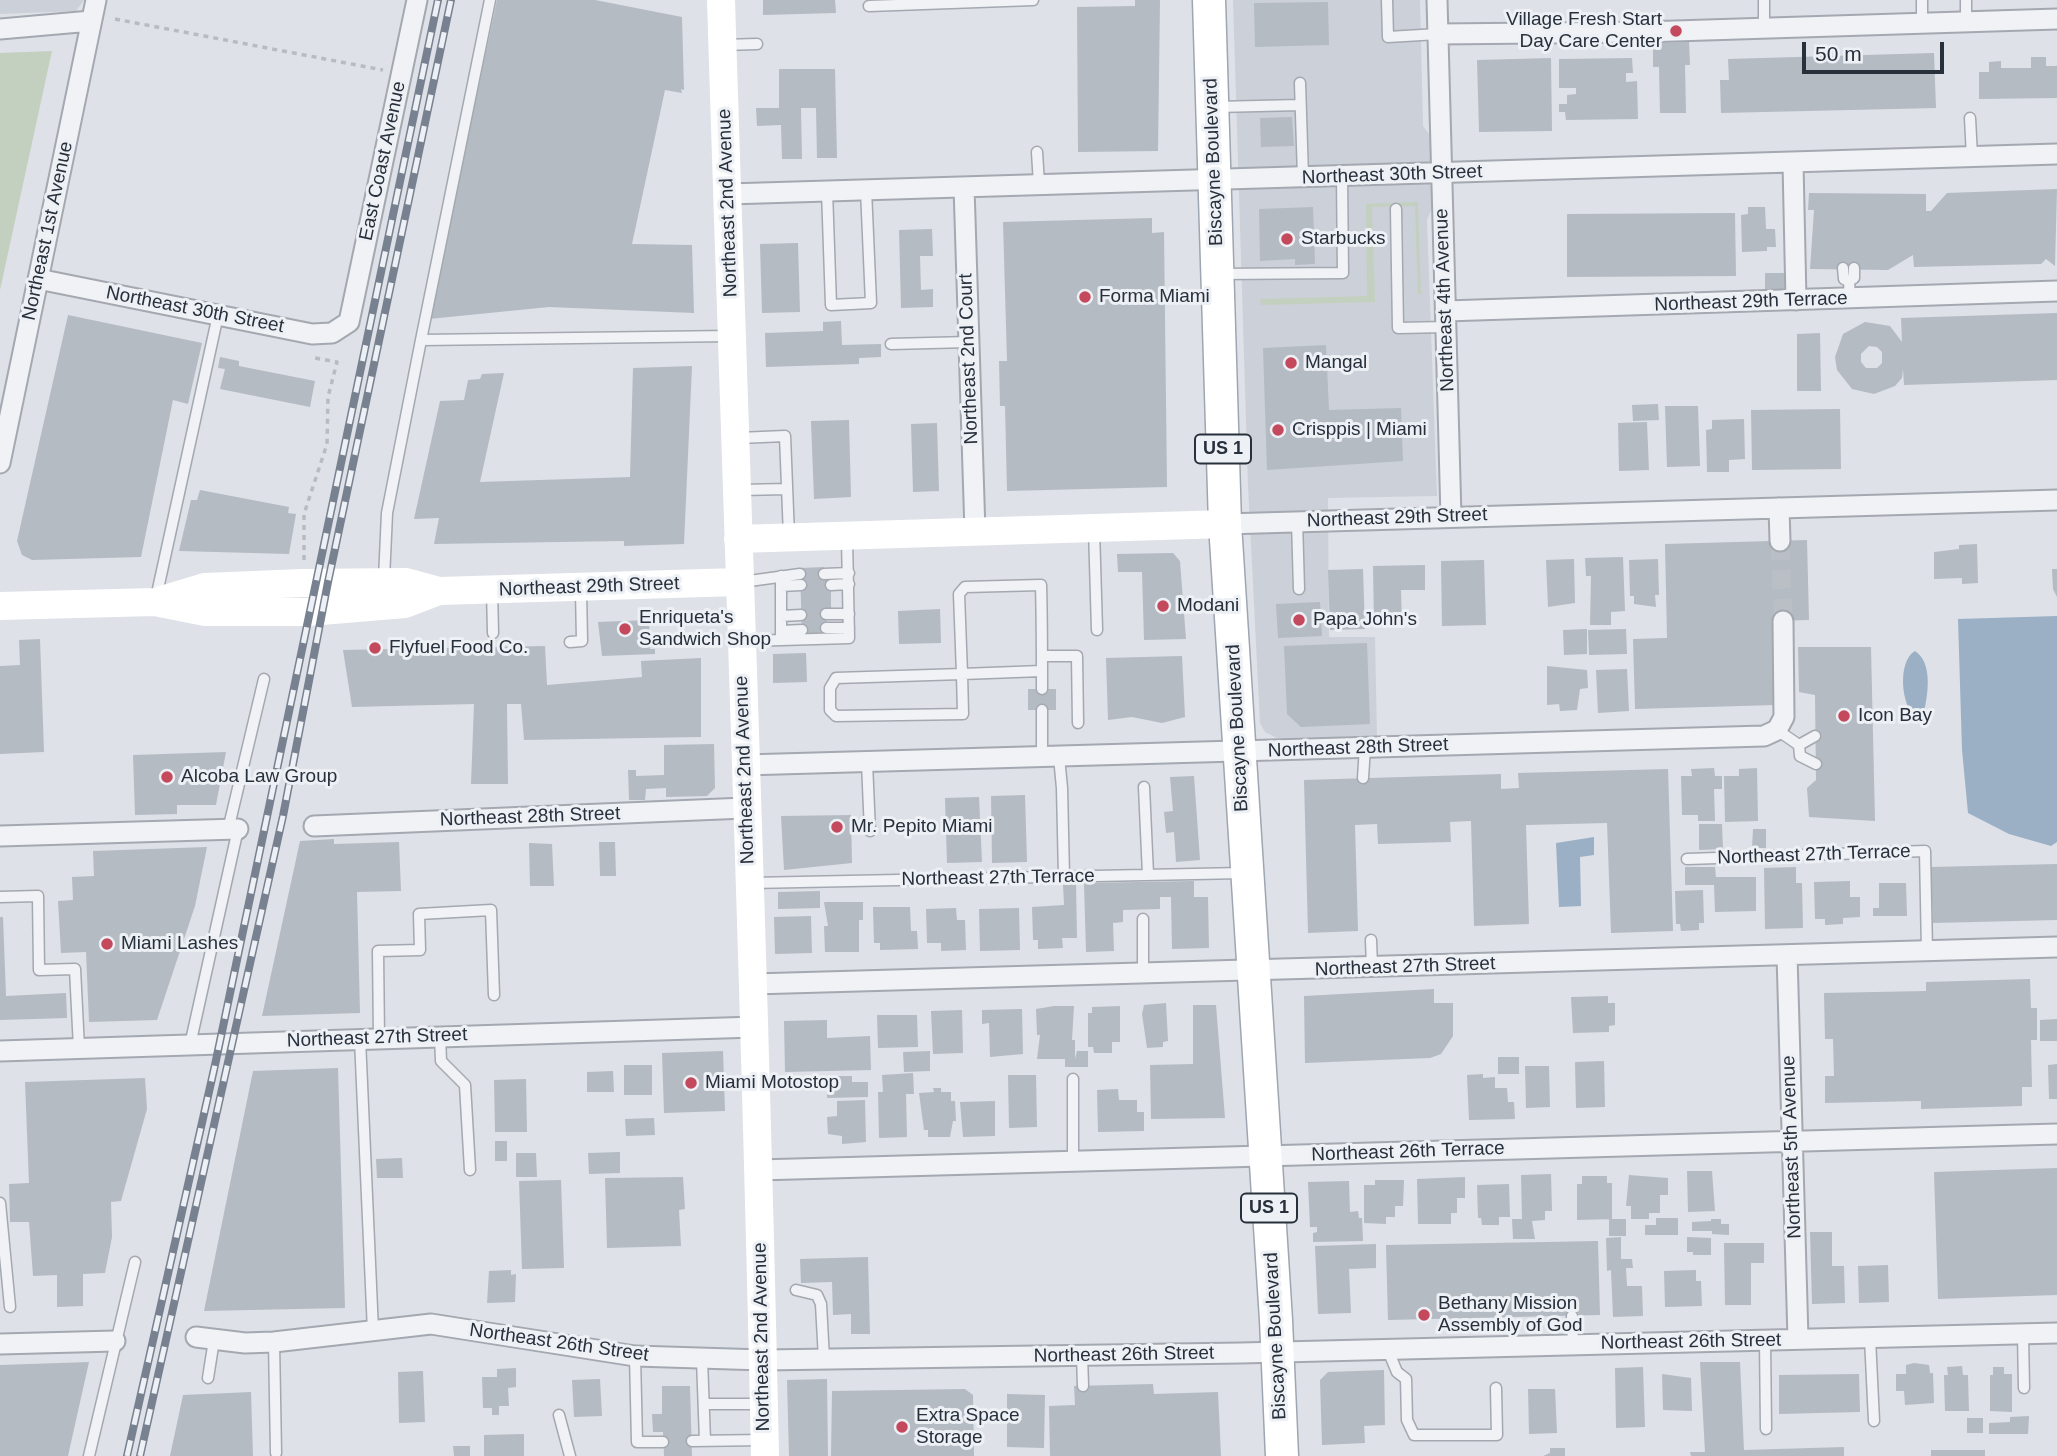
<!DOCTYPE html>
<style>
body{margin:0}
#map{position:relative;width:2057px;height:1456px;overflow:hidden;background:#dee1e7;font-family:Helvetica,sans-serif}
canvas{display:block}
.scale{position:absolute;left:1802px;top:42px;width:142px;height:32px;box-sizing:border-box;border:4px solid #28303c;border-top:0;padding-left:9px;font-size:21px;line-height:24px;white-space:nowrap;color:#28303c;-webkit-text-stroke:5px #edf0f4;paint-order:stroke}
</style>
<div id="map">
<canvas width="2057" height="1456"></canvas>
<div class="scale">50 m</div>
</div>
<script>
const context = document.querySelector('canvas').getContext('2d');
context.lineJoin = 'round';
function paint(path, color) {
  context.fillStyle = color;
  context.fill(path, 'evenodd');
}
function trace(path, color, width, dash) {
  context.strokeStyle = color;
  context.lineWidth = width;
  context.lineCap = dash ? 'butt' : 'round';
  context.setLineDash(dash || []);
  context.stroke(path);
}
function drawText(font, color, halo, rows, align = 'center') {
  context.font = font + ' Helvetica,sans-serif';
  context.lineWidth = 6;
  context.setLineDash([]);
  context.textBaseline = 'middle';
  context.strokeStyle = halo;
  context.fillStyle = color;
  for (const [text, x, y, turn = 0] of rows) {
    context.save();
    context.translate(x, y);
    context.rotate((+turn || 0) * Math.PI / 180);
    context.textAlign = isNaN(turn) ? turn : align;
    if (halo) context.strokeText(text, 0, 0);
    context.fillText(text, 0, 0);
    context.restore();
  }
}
paint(new Path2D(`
 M0 0H84L76 11 0 14Z
 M1233 0H1420L1423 126 1430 135 1432 208 1427 220 1437 496 1328 498 1329 637H1375L1377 737 1277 738 1265 732 1260 723 1248 485Z`), '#ccd0d8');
paint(new Path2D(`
 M52 51 0 290V53Z
 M1418 202 1421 294H1418L1415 206 1372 207 1375 302 1261 305 1260 299 1367 296 1366 204Z`), '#c4d0bf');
paint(new Path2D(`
 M2057 616V842L2051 846 2009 834 1968 813 1962 750 1958 619Z
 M1915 651C1933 663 1928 694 1924 712L1916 718C1901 707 1897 661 1915 651Z
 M1594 837V855L1580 857 1581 906 1559 907 1556 843Z`), '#9bb0c5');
paint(new Path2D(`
 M497 0H595L682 17 684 90 681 89 682 93 665 90 632 244 692 245 694 313 549 307 429 319Z
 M763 0H835L836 13 763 15Z
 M1135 0H1160L1158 151 1078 152 1077 7 1135 6Z
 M1328 2 1329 45 1255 47 1254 3Z
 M1689 42 1690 65H1685L1686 113H1660L1659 67H1653V43Z
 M1934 53 1936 108 1721 113 1720 80H1729L1728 59Z
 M2031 57H2046V66H2057V98L1979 99V72H1989V62L2001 61V68H2031Z
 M1551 58 1552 131 1479 132 1477 60Z
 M1632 58 1633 73H1626V82L1637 81 1638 119 1566 120 1565 112H1559V104H1567V95L1576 94V88H1559V59Z
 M779 69H835L837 158H817L816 108H801L802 159H782L781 125 757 126 756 108H779Z
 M1292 117 1294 146 1261 147 1260 118Z
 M2057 189 2055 266 2046 259 2041 264 1914 267 1913 255 1888 270 1810 269 1814 210H1808L1809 193 1926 194V211H1931L1947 193Z
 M1313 207 1315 264 1295 265V259L1260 261 1259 209Z
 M1748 207H1765L1766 229H1775L1776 247H1767V251L1742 252 1741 215 1748 214Z
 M1735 213 1736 276 1567 277V214Z
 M1152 218V233L1164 232 1167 487 1007 491 1005 406H1000L999 361H1007L1003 222Z
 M932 229 933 256H920L921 290 933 289V307L901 308 899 230Z
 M798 243 800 312 762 313 760 244Z
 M1765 273H1785V290H1765Z
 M2057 313V380L1904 385 1903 369 1902 378 1895 386 1874 394 1852 389 1837 370 1835 357 1843 334 1865 322 1890 326 1902 342 1901 318ZM1869 346 1877 347 1882 352V363L1877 368H1866L1861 362V354Z
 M68 315 202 343 188 404 173 400 141 557 32 560 22 555 17 541Z
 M841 321 842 345 881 344V357L859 358V364L766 367 765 333 823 331V322Z
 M1820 333 1821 391H1797V334Z
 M1326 345 1329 410 1401 408 1403 461 1267 470 1263 348Z
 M220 357 239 361V366L315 381 310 407 220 389 225 369 218 368Z
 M692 366 684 544 624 546V541L434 544 439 518 414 519 440 401 464 400 468 380 480 379 482 374 504 373 480 482 630 477 633 368Z
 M1658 404 1659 420 1633 421 1632 405Z
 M1665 406H1698L1700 466 1667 467Z
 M1840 409 1841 469 1752 470 1751 410Z
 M1744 419 1745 459 1729 460V472H1707L1706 430 1712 429V420Z
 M849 420 851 497 814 499 811 421Z
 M1647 422 1649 470 1619 471 1618 423Z
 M937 423 939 491 913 492 911 424Z
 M200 490 289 507 288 513 296 514 289 554 179 551 191 500H197Z
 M1807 540 1809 620 1772 621 1775 705 1635 709 1633 639 1667 638 1665 544Z
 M1977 544 1978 583 1962 584V578L1934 579V552L1959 549V545Z
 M1173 553 1180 561 1186 639 1144 640 1142 572H1118L1117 554Z
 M1623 557 1625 611 1611 612V625H1590L1591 576H1586L1585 558Z
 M1574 559 1575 603 1548 607 1546 560Z
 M1658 559 1659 595H1655L1656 607 1634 604V596H1630L1629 560Z
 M1484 560 1486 625 1442 626 1441 561Z
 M1425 565V590H1401L1402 625 1374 626 1373 566Z
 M824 567V580L831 579V608H826L827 636 802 637 800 568Z
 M1363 569 1365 629 1330 630 1328 570Z
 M2052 569H2057V597L2053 589Z
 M1320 602 1322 636 1278 638 1276 604Z
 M940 609 941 643 899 644 898 611Z
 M649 620 650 649H655V654L602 656 598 622Z
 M1587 629V654L1564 655 1563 630Z
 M1626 629 1627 654 1589 655 1588 630Z
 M40 639 44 752 0 754V666L20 665 19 640Z
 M1367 643 1370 724 1301 727 1287 714 1284 646Z
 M545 646 547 685 642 677 641 661 701 658V737L524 740 521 704H507L508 784H471L474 704 352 707 343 650Z
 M1798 647H1871L1875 821 1809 817 1807 788 1816 780 1815 695 1799 692Z
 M806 653 807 682 773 683V654Z
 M1182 656 1185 717 1162 723 1132 717 1108 720 1106 658Z
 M1547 666 1587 670 1588 688 1580 689 1577 710 1560 711 1559 704 1547 705Z
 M1627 669 1629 711 1598 713 1596 670Z
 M1028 689H1056V710H1028Z
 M714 744 715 788 707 796 666 797V788L646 789 645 800H629L628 770H636V776L664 775V745Z
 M226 752 216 805H177V814L135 815 133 755Z
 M1714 768 1715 776H1722V789H1714L1715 821H1698V815H1682L1681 776H1692L1691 769Z
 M1757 768 1758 821 1725 822 1724 776H1739V769Z
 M1668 769 1673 931 1611 933 1607 823 1526 825 1529 924 1474 926 1471 821 1450 822 1451 842 1378 844 1377 824 1355 825 1358 931 1308 933 1304 780 1501 774V789L1519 788 1518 773Z
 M1194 776 1200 860 1176 862 1174 832 1166 833 1164 812 1173 811 1170 777Z
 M1025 795 1027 862 992 863 991 796Z
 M979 797 982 862 947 863 945 798Z
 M851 815 852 863 784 870 781 816Z
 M1699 824H1722L1723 849 1699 850Z
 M1753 829H1766V848H1752Z
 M334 839V844L399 842 401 891 357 892 360 1013 262 1016 300 841Z
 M599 842H615L616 876H600Z
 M529 843 552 844 554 886H530Z
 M207 847 195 906 157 1020 89 1022 86 952 61 953 58 901 73 900 72 877 94 876 93 851Z
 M2057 864V920L1933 923 1931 867Z
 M1685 867H1715L1716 877H1756V911L1715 912 1714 885H1685Z
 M1796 867V883H1802L1803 928 1765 929 1764 868Z
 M1194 881V897H1208L1209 948 1172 949 1171 897H1160V909L1123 910V922L1113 923 1114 951 1086 952 1084 883Z
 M1850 881V897H1860V917L1843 918V924L1825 925V919H1815L1814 882Z
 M1879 883H1906L1907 916H1873V908H1879Z
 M1076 884 1077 938H1062L1063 948 1038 949V940H1033L1032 907 1064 905 1063 885Z
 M1703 890 1704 923H1699V930L1681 931 1680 924H1676L1675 891Z
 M820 891V908L778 909V892Z
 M824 902H863V920H859V952H825L824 926H828Z
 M873 907H910L911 931H917L918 949 880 950V943H874Z
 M956 908 957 920H965L966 950 941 951V943H927L926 909Z
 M1019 908 1020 950 980 951 979 909Z
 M811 916 812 953 775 954 774 917Z
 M0 917H3L6 996 66 993 67 1018 0 1020Z
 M2030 979 2031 1008H2037V1040H2031L2032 1087H2022V1106L1921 1109V1101L1825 1103V1076H1834L1833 1039H1825L1824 993 1926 991V982Z
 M1434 989V1003H1453V1036L1441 1054 1430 1058 1305 1063 1304 996Z
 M1608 996V1003H1615V1025L1609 1026V1032L1573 1033 1571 997Z
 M1166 1003 1168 1041 1163 1042V1047L1147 1048 1142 1014 1144 1005Z
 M1193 1005H1216L1225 1118 1151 1119 1150 1065 1193 1064Z
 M1054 1006H1074L1072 1040H1075V1059L1077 1051H1088V1067H1065V1059H1037L1040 1035H1037L1036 1009Z
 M1120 1006V1042H1112V1053H1094L1093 1047H1088V1013H1092V1007Z
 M1022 1009 1023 1054 990 1057 989 1023 982 1024V1010Z
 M962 1010 963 1053 933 1054 931 1011Z
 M877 1015H917L918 1047 878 1048Z
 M2057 1019V1041H2040V1020Z
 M827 1020V1038L870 1036 871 1070 785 1072 784 1021Z
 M723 1051 725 1111 664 1113 662 1053Z
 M930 1051V1071L904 1072 903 1052Z
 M1498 1057H1519V1074H1498Z
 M1604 1061 1605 1107 1576 1108 1575 1062Z
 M2057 1064V1099H2049L2048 1065Z
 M624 1065H652V1095H624Z
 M1525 1066H1549L1550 1107 1526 1108Z
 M338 1068 345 1308 204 1311 253 1071Z
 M613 1071 614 1092H587V1072Z
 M913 1073 914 1094H906L907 1137 879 1138 878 1092H883L882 1075Z
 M1483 1074V1078L1495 1077V1088H1507L1508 1102H1514L1515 1119 1469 1120 1467 1075Z
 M1008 1075H1036L1037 1127 1009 1128Z
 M827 1076H852V1082H868V1097L827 1098Z
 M145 1078 147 1109 121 1201 111 1202 112 1237 105 1273 83 1274V1306L57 1307V1275L33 1276 29 1222H10L9 1184 29 1183 25 1082Z
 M526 1079 527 1132H495L494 1080Z
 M933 1088H941V1092H951V1101H955L956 1121H953L950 1137H928V1130H924L919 1093 934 1092Z
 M1118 1089 1119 1100H1137V1112H1144V1131L1098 1132 1097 1090Z
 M865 1100 866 1142 842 1144V1136L828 1134 827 1117 837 1116V1101Z
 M995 1101V1136L963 1137 960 1102Z
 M654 1118 655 1135 626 1136 625 1119Z
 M495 1141H507V1161H495Z
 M620 1152V1173L589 1174 588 1153Z
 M516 1153H536L537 1177H516Z
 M402 1158 403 1178H377L376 1159Z
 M2057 1168V1295L1938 1299 1934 1172Z
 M1687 1171H1712L1715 1211 1688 1212Z
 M1551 1174 1552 1211H1545V1220L1532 1221 1535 1239H1513L1512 1219H1522L1521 1175Z
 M1629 1175 1668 1178V1195H1660V1213H1649V1219H1631V1206H1626Z
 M1582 1176H1607V1183H1612V1219L1577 1220V1184H1582Z
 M683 1177 685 1209 679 1210 681 1246 607 1248 605 1178Z
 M1465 1177V1198H1457V1213H1451V1224H1418L1417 1179Z
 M561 1180 564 1268 522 1269 519 1181Z
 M1375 1180H1404L1403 1206H1395V1217H1386V1224L1364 1223V1185H1375Z
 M1349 1181 1350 1212 1358 1211 1359 1218H1362L1363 1241 1313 1242V1233L1317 1232V1227H1310L1308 1182Z
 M1509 1184 1510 1217H1499V1225H1482L1481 1218H1478L1477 1185Z
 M1656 1218H1678V1235H1645V1225H1656Z
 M1609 1219H1626V1236H1609Z
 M1711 1219H1721V1224H1729V1235L1712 1234V1231H1692V1222L1711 1221Z
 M1810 1232H1832V1266H1844L1845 1303 1812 1304Z
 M1621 1237V1259H1632L1633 1268H1626L1627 1286H1642L1643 1316 1613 1317 1611 1270 1607 1271 1606 1238Z
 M1687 1237 1711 1238V1255H1693V1252H1687Z
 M1598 1241 1600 1315 1388 1320 1386 1245Z
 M1724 1243H1764V1263H1751V1305H1725Z
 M1376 1244V1268L1349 1269 1351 1313 1318 1314 1315 1246Z
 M868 1257 870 1334H851V1314L833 1315 832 1282 801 1283 800 1259Z
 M1888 1265 1889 1302 1859 1303 1858 1266Z
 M511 1270V1275L516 1274 515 1302 487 1303 489 1271Z
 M1696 1270V1281H1701L1702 1306 1665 1307 1664 1271Z
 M89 1362 68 1456H0V1365Z
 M1700 1362H1740L1744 1450 1844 1447V1456H1691L1690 1452H1705Z
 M1914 1363 1929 1365 1930 1373H1933L1934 1403 1905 1405 1904 1391H1896V1374H1906V1365Z
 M1962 1366 1963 1375H1968L1969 1411H1945L1944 1375H1948L1947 1367Z
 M1643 1367 1645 1427 1616 1428 1615 1368Z
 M1993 1367H2004V1374H2012V1412L1990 1411V1375H1993Z
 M516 1368V1387L508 1388 509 1406H499V1415H492V1408H483L482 1377H497V1369Z
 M1384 1370 1385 1425 1364 1426 1365 1443 1322 1445 1320 1380 1328 1372Z
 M423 1371 425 1422 399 1423 398 1372Z
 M1662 1374 1691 1378 1692 1411 1663 1410Z
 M1859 1374 1860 1412 1779 1414V1375Z
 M600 1379 602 1416 574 1417 572 1380Z
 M827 1379 828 1456H789L787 1380Z
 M1153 1384 1154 1394 1218 1392 1221 1456H1050L1049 1406 1075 1405 1074 1386Z
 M662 1386H690L692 1456H664L663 1432H653L652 1414H662Z
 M965 1389 973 1395 974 1456H831L832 1391Z
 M1528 1389H1555L1557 1433 1529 1434Z
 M251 1392 253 1456H170L183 1395Z
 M1007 1394 1045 1395 1044 1448 1007 1447Z
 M2029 1416 2028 1434H1989V1423L2010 1422V1417Z
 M1967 1418H1983V1433H1967Z
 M524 1434V1456H484V1435Z
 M453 1446H470V1456H454Z
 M1550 1448H1565V1456H1543L1550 1453Z
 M1931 1450H1985V1456H1931Z`), '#b5bbc3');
trace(new Path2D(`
 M1780 541 1783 621`), '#babec5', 19, [19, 10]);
const lane = new Path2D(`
 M1387 0 1388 37 1438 34
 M1764 0V28
 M1922 0V22
 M1966 0V22
 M869 6 1033 0
 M723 45 757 44
 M1300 83 1303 177
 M1216 107 1300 105
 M1970 118 1972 157
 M1037 152 1039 184
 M827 191 831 305 871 303 866 190
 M1396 209 1398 328 1447 327
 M1843 268 1844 279 1849 281
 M1220 274 1343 273 1342 176
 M1850 299 1849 281 1854 278V268
 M421 340 490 0
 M891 344 969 342
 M739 438 785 436 789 536
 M741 490 787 489
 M1297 521 1299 589
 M1094 529 1097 630
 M824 574 849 573
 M384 579 387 513 421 340 731 336
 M742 582 800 574
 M831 585 849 584
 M781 586 801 585
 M492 590 493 633
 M156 598 218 315
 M826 614H849
 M781 616 801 615
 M826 628H849
 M781 631 802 630
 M781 640 849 638 847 538
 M744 641 781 640V576
 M570 642 582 641 581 590
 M1042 656H1077L1078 723
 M1042 671 962 674 963 714 836 716 830 710V688L836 678 962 674 959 594 965 587 1041 585C1042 620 1042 654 1042 689
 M1042 710V757
 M1777 730 1799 745
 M1815 736 1799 745 1800 756 1816 764
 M1059 757 1062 788 1064 877
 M867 763 870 831
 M1363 778 1365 747
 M1144 787 1148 875
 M228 830 264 679
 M1687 859 1925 851 1927 951
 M751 883 1243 873
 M0 897 38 896 39 970 75 969 79 1048
 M1143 919V973
 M1371 940 1372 967
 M440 1036 441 1061 465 1085 470 1170
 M360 1039 373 1331
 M379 1039 378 951 420 950 419 914 491 910 494 995
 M190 1045 238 829
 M1073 1079V1161
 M0 1203 10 1307
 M796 1290 817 1295 821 1304 824 1359
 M1572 1316 1573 1344
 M2023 1334 2024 1388
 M1870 1338 1874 1421
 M1765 1340 1766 1429
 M274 1342 276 1453
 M1387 1348 1397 1372 1406 1379 1407 1420 1414 1435H1497L1496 1388
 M1082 1355 1083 1386
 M635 1356 637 1442H663
 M702 1359 705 1441
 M208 1378 214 1340
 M704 1404H760
 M559 1415 570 1456
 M692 1441 764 1440
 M89 1456 135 1262`);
const street = new Path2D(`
 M1437 0 1451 517
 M0 29 91 21
 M1438 34 1643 32 2057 19
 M1793 163 1796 300
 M964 187 975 532
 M728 194 2057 154
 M38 279 312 334 332 333 349 322 417 0
 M1446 311 2057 291
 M0 463 96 0
 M1779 508 1780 541
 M1225 524 2057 500
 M744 765 1764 736 1777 730 1784 717 1783 621
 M314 826 745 808
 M0 836 238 829
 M1787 955 1798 1339
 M753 984 2057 947
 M0 1051 755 1027
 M758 1170 2057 1134
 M196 1337 245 1343 274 1342 431 1324 635 1356 763 1360 1241 1353 2057 1333
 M0 1344 115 1341`);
const primary = new Path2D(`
 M1209 0 1225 524 1276 1320 1282 1456`);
trace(lane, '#a4a8b0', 13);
trace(street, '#a4a8b0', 23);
trace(primary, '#9ea6b1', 35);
trace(new Path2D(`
 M115 19 383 70
 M304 560V514L327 444 328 397 337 362 315 358`), '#b8bcc1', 3.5, [5, 5]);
trace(lane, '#f0f2f5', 10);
trace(street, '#f0f2f5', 19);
trace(new Path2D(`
 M721 0C736 485 755 971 765 1456
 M738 539 1225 524
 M162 600 205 587 302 583 406 582 439 591
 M0 606 155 602 205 612H309L405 604 439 591 738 582`), '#fff', 28);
trace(primary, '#fff', 32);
const rail = new Path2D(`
 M127 1456 215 1065 438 0
 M140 1456 283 816 328 582 451 0`);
trace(rail, '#78818f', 8);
trace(rail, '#edf0f4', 5, [16]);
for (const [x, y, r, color] of [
 [1676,31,7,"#c5495d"],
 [1287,239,7,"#c5495d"],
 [1085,297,7,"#c5495d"],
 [1291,363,7,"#c5495d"],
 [1278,430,7,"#c5495d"],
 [1163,606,7,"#c5495d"],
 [1299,620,7,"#c5495d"],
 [625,629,7,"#c5495d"],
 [375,648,7,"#c5495d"],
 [1844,716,7,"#c5495d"],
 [167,777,7,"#c5495d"],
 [837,827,7,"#c5495d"],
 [107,944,7,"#c5495d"],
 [691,1083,7,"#c5495d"],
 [1424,1315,7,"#c5495d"],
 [902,1427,7,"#c5495d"]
]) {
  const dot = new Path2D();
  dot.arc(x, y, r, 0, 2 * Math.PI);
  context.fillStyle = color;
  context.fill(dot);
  trace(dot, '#edf0f4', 2.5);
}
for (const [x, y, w] of [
 [1223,449,56],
 [1269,1208,56]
]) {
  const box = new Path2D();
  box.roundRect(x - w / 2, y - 14.5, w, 29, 5);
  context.fillStyle = '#edf0f4';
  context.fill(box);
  trace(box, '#28303c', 2);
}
drawText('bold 18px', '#28303c', null, [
 ["US 1",1223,449],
 ["US 1",1269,1208]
]);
drawText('19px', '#28303c', '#edf0f4', [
 ["Village Fresh Start",1662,20,"right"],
 ["Day Care Center",1662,42,"right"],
 ["Starbucks",1301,239],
 ["Forma Miami",1099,297],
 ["Mangal",1305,363],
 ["Crisppis | Miami",1292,430],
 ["Modani",1177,606],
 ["Enriqueta's",639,618],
 ["Sandwich Shop",639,640],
 ["Papa John's",1313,620],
 ["Flyfuel Food Co.",389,648],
 ["Icon Bay",1858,716],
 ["Alcoba Law Group",181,777],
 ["Mr. Pepito Miami",851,827],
 ["Miami Lashes",121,944],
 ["Miami Motostop",705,1083],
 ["Bethany Mission",1438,1304],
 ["Assembly of God",1438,1326],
 ["Extra Space",916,1416],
 ["Storage",916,1438]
], 'left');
drawText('19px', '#28303c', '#edf0f4', [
 ["East Coast Avenue",383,161,-78],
 ["Biscayne Boulevard",1214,162,-92],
 ["Northeast 30th Street",1392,175,-2],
 ["Northeast 2nd Avenue",728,203,-92],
 ["Northeast 1st Avenue",48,231,-78],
 ["Northeast 4th Avenue",1445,300,-92],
 ["Northeast 29th Terrace",1751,302,-2],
 ["Northeast 30th Street",195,310,11],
 ["Northeast 2nd Court",969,359,-92],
 ["Northeast 29th Street",1397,518,-2],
 ["Northeast 29th Street",589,587,-2],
 ["Biscayne Boulevard",1238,728,-93],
 ["Northeast 28th Street",1358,748,-2],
 ["Northeast 2nd Avenue",745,770,-92],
 ["Northeast 28th Street",530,817,-2],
 ["Northeast 27th Terrace",1814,855,-2],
 ["Northeast 27th Terrace",998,878,-1],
 ["Northeast 27th Street",1405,967,-2],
 ["Northeast 27th Street",377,1038,-2],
 ["Northeast 5th Avenue",1792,1147,-92],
 ["Northeast 26th Terrace",1408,1152,-2],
 ["Biscayne Boulevard",1276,1336,-93],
 ["Northeast 2nd Avenue",762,1337,-91],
 ["Northeast 26th Street",1691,1342,-1],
 ["Northeast 26th Street",559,1343,8],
 ["Northeast 26th Street",1124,1355,-1]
]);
</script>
